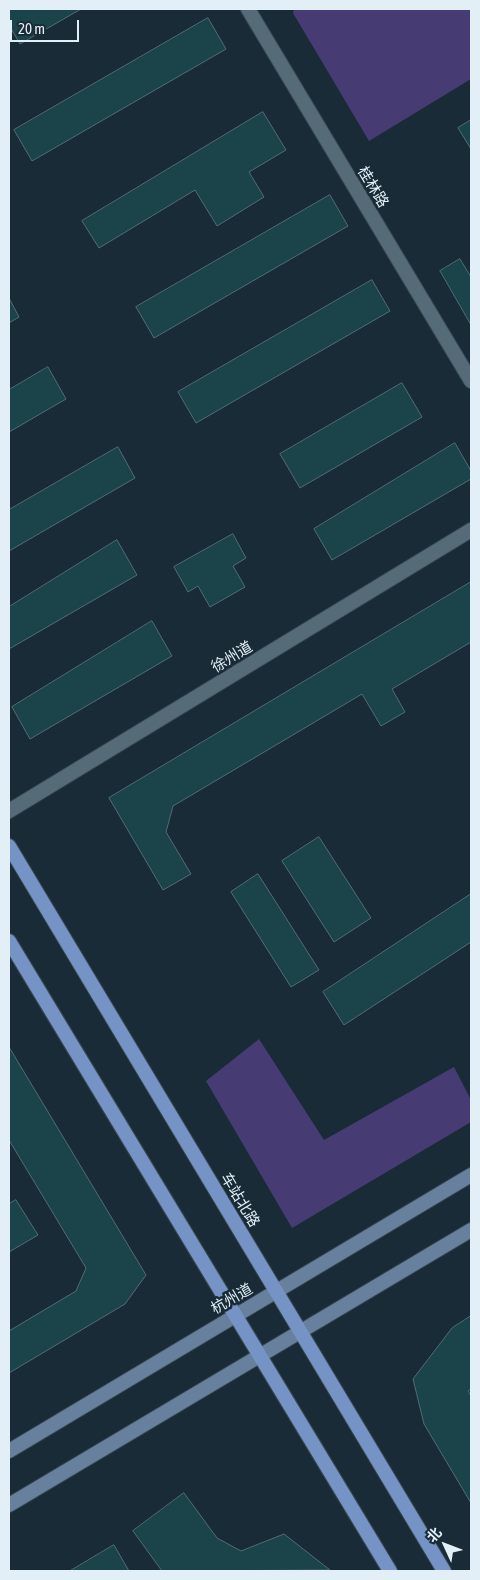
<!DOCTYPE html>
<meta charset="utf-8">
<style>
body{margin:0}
#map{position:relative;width:480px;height:1580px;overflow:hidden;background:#182b37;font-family:"Asap Condensed","Noto Sans SC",sans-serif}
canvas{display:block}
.frame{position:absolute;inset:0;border:10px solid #e3eff7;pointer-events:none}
.north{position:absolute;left:420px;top:1520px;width:50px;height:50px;-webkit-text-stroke:4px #182b37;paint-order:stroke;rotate:313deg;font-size:14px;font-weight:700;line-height:20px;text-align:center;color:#e3eff7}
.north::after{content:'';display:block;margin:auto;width:18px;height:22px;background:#e3eff7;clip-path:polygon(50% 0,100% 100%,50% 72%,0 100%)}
.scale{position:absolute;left:10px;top:20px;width:69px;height:22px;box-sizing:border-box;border:2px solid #e3eff7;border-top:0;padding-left:6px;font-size:15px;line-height:18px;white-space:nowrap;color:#e3eff7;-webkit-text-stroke:4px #182b37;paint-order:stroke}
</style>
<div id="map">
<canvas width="480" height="1580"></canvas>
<div class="frame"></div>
<div class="north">北</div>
<div class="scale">20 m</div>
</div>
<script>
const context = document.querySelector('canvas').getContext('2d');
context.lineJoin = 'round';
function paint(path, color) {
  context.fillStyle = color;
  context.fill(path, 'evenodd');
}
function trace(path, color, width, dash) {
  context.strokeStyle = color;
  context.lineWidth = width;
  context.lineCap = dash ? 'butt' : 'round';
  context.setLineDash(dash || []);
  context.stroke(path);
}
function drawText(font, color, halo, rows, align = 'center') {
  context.font = font + ' "Asap Condensed","Noto Sans SC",sans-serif';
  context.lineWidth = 5;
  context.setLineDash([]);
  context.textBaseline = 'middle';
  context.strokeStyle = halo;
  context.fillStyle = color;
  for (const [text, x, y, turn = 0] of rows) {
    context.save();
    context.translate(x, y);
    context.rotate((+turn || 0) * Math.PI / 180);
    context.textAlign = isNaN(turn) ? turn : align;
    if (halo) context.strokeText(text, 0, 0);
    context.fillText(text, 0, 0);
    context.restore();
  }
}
paint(new Path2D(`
 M294 9H471V79L369 141 293 13Z
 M259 1039 324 1140 454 1067 471 1100V1122L292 1228 206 1081Z`), '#463c73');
const building = new Path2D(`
 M9 9H81L20 44 9 25Z
 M208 18 226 49 32 161 14 130Z
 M263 112 286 150 249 172 264 197 217 226 195 190 99 248 82 221Z
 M471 120V149L458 128Z
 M330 195 348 226 154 338 136 307Z
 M460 259 471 277V325L440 271Z
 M372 280 390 311 196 423 178 392Z
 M9 298 19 317 9 323Z
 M48 367 66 399 9 432V390Z
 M402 383 422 417 300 488 280 454Z
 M455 443 471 471V479L332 560 314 529Z
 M118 447 135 478 9 551V510Z
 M233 534 246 558 233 566 245 587 210 607 198 586 188 592 174 567Z
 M117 540 137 575 9 649V607Z
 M471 582V642L392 689 405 712 381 726 362 694 173 806 166 832 191 874 163 890 109 798Z
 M152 621 172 656 30 739 12 707Z
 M319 837 371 918 334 942 282 861Z
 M258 874 319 970 291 987 231 892Z
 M471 894V942L344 1025 323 992Z
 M9 1047 146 1275 125 1304 9 1373V1331L76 1291 86 1268 9 1140Z
 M16 1200 38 1235 9 1252V1204Z
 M471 1316V1389L468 1391 471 1396V1503L424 1424 413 1379 452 1328Z
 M184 1493 217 1538 241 1551 284 1534 330 1570 162 1571 133 1531Z
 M114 1545 129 1571H70Z`);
paint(building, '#1a444a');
trace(building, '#526d72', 1);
const tertiary = new Path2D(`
 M248 9 471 381
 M9 811 471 530`);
const secondary = new Path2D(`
 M9 1451 471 1175
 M9 1505 471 1230`);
const primary = new Path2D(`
 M9 846 444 1571
 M9 941 390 1571`);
trace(tertiary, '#394952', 16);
trace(secondary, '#394952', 16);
trace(primary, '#394952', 16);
trace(tertiary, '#566b78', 14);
trace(secondary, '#66809e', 14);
trace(primary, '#7594c5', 14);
drawText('15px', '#e3eff7', '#182b37', [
 ["桂林路",373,187,59],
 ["徐州道",232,657,-31],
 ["车站北路",240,1200,59],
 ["杭州道",232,1299,-30]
]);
</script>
